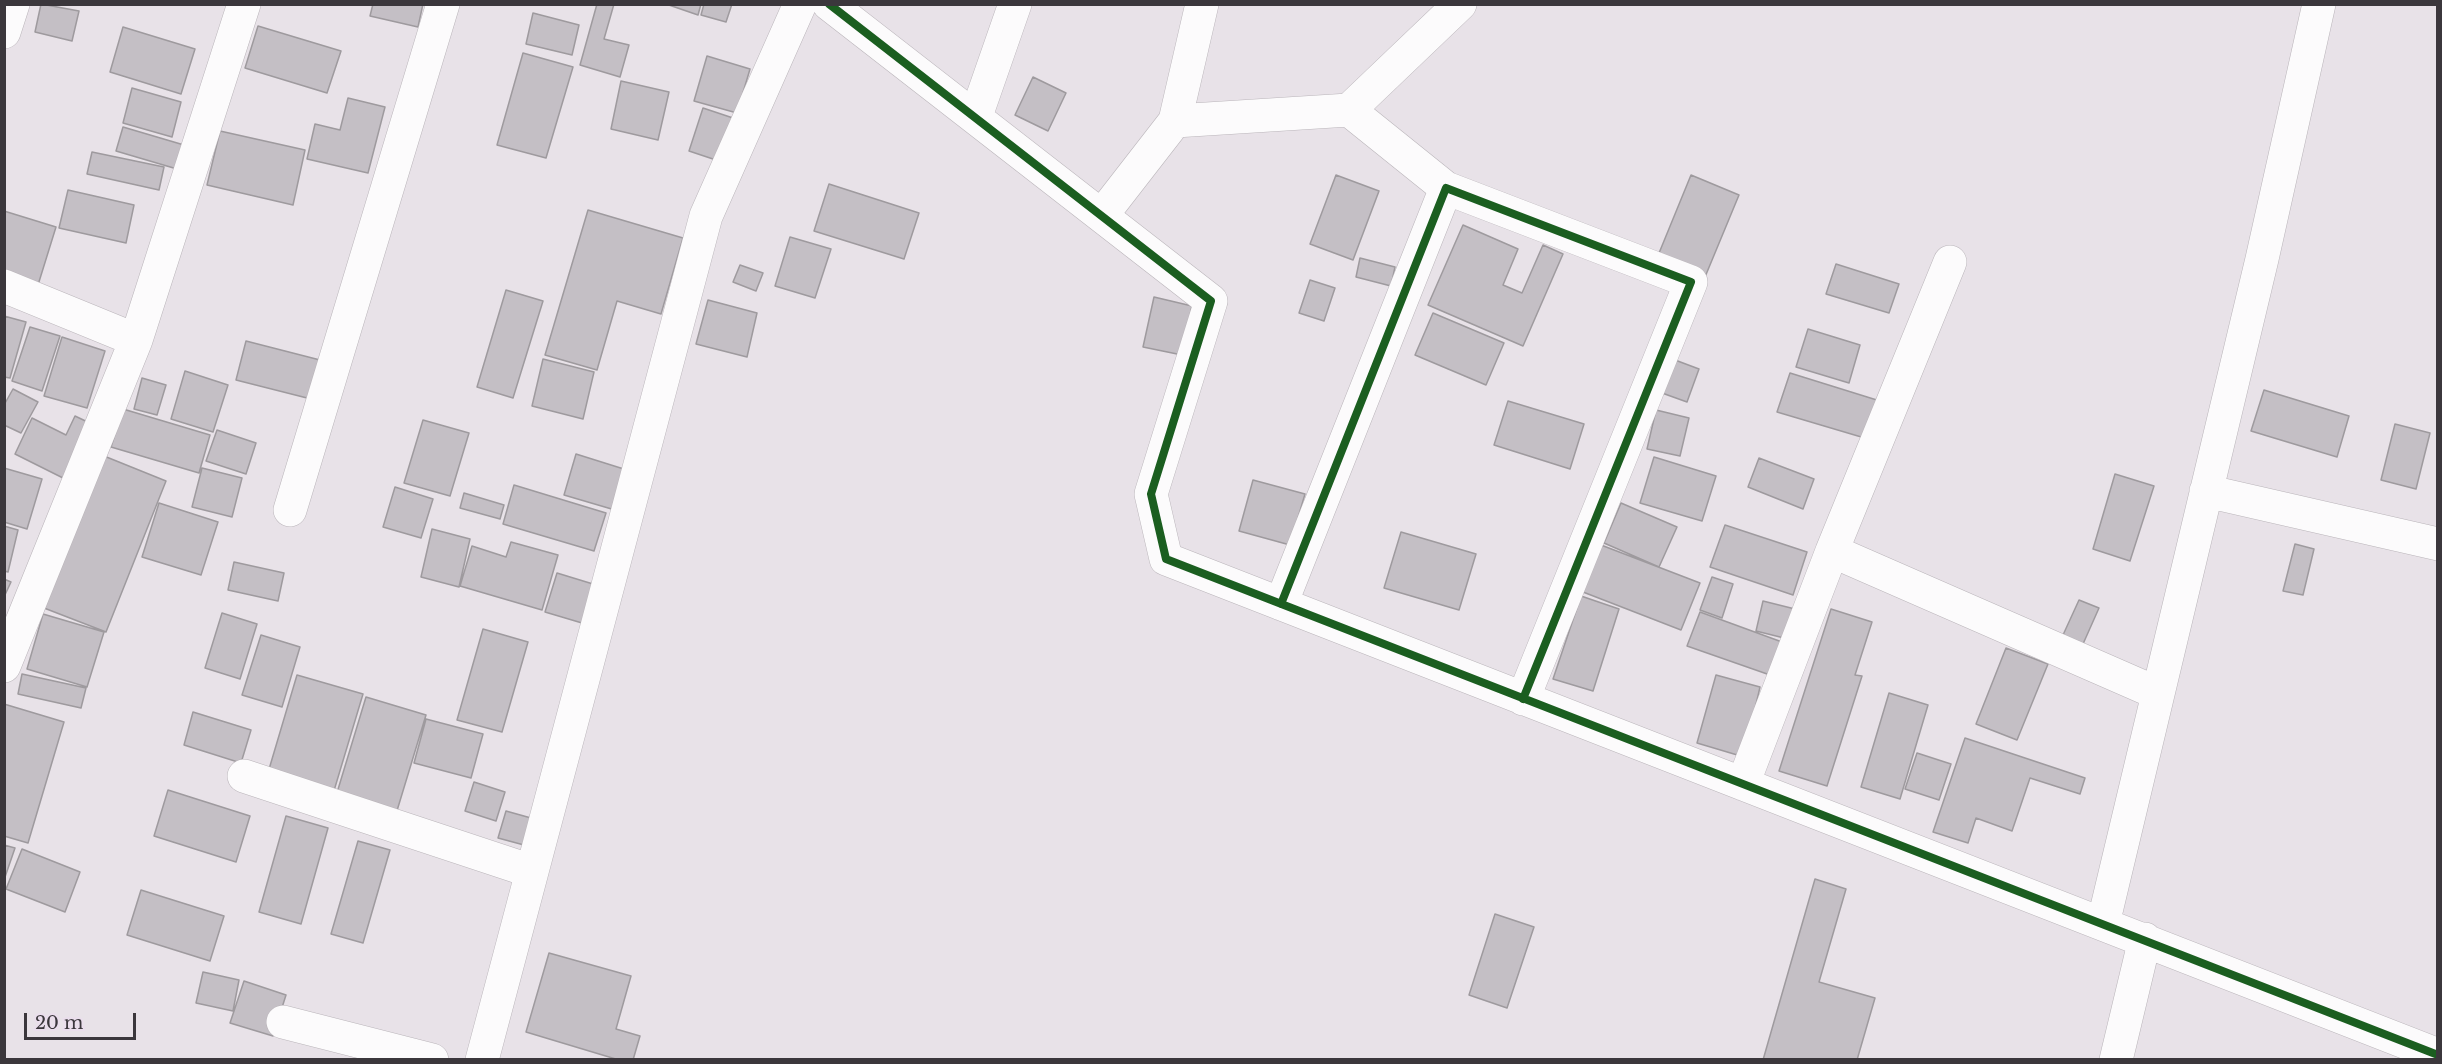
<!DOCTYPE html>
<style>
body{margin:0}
#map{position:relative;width:2442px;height:1064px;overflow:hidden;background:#e8e2e8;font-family:"Libre Baskerville",serif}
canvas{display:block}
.frame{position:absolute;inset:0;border:6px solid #3b373c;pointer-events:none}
.scale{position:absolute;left:24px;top:1013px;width:112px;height:27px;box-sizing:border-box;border:3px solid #3b373c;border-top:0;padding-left:8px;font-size:18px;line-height:21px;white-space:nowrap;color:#3b373c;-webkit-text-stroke:4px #eadeec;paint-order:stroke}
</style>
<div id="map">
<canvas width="2442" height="1064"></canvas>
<div class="frame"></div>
<div class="scale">20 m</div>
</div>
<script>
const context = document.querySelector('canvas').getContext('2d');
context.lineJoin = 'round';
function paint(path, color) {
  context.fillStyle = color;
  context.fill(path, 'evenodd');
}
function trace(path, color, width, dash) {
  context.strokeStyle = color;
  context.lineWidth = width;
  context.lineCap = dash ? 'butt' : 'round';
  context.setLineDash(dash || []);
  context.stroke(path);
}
const building = new Path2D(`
 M41 4 79 11 72 41 35 32Z
 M373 4H423L418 27 370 16Z
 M597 4H614L604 39 629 45 620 77 580 65Z
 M666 4H701L698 15Z
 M704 4H732L726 22 701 15Z
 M533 13 579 25 572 55 526 44Z
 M258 26 341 51 327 93 245 68Z
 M123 27 195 49 181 94 110 72Z
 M523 53 573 67 546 158 497 145Z
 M707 56 750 69 737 113 694 101Z
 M1033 77 1066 93 1048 131 1015 115Z
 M621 81 669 92 658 140 611 129Z
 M132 88 181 102 172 137 123 123Z
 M348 98 385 107 368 173 307 159 315 124 340 130Z
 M703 108 733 118 719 161 689 151Z
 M123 127 184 145 177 169 116 151Z
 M220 131 305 150 293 205 207 185Z
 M92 152 164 167 159 190 87 174Z
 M1336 175 1379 191 1353 260 1310 244Z
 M1691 175 1739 195 1705 277 1657 258Z
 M829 184 919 213 904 259 814 231Z
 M68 190 134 205 126 243 59 228Z
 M588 210 683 238 661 314 617 301 597 370 545 355Z
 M4 211 56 227 38 285 4 275Z
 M1463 225 1518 249 1503 285 1522 293 1543 245 1563 254 1523 346 1428 305Z
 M790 237 831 249 815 298 775 286Z
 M1360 258 1395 267 1391 286 1356 277Z
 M1836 264 1899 284 1889 313 1826 294Z
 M740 265 763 273 756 291 733 282Z
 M1310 280 1335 288 1324 321 1299 313Z
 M506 290 543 301 513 398 477 387Z
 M1154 297 1192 306 1182 355 1143 347Z
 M708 300 757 313 747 357 696 344Z
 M1433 313 1504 343 1486 385 1415 355Z
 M4 316 26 322 10 378 4 377Z
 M30 327 60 336 42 391 12 381Z
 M1808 329 1860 345 1849 383 1796 367Z
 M62 337 105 351 87 408 44 396Z
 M246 341 320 360 311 399 236 380Z
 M543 359 594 372 583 419 532 406Z
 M1675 360 1699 369 1687 402 1662 393Z
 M185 371 228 385 213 432 171 419Z
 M1790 373 1880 401 1868 439 1777 412Z
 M142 378 166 385 157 415 134 409Z
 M13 389 38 402 21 433 4 425V405Z
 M2264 390 2349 416 2337 457 2251 431Z
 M1508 401 1584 424 1570 469 1494 445Z
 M123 409 210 435 199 473 111 447Z
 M1656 410 1689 418 1680 456 1647 449Z
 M75 416 96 426 69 481 15 454 32 418 66 435Z
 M423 420 469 433 450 496 404 483Z
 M2395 424 2430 433 2416 489 2381 480Z
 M217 430 256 443 246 474 206 461Z
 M576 454 627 470 615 510 564 495Z
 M104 456 166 481 106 632 44 608Z
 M1654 457 1716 476 1702 521 1640 503Z
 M1759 458 1814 479 1803 509 1748 487Z
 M4 468 42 479 27 529 4 522Z
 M202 468 242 478 232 517 192 507Z
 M2115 474 2154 486 2130 561 2093 549Z
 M1253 480 1305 494 1290 545 1239 531Z
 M514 485 606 513 594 551 503 524Z
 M395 487 433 499 421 538 383 527Z
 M464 493 504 505 500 519 460 508Z
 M159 503 218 522 201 575 142 557Z
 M1621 503 1677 527 1659 567 1604 543Z
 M1725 525 1807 552 1793 595 1710 567Z
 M4 526 18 530 8 572 4 571Z
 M432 529 470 539 459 587 421 577Z
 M1401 532 1476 554 1459 610 1384 588Z
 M511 542 558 555 542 610 460 586 472 546 506 557Z
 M2295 544 2314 549 2303 595 2283 591Z
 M1601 545 1700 583 1681 630 1583 592Z
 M234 562 284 573 278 601 228 590Z
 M557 573 593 584 582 623 545 612Z
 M1712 577 1733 584 1722 618 1700 610Z
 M4 579 11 582 4 597Z
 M1581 596 1619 609 1593 691 1553 679Z
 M2079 600 2099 608 2083 644 2063 635Z
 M1763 601 1795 609 1788 639 1756 631Z
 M1831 609 1872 622 1855 675 1862 676 1827 786 1779 771Z
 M1700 612 1782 642 1770 675 1687 646Z
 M222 613 257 624 240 679 205 668Z
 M43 614 104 632 87 687 27 669Z
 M483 629 528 642 502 732 457 720Z
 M261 635 300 647 282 707 242 695Z
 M2006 648 2048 664 2017 740 1976 724Z
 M22 674 86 688 81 708 18 694Z
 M297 675 363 694 333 794 267 776Z
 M1716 675 1760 687 1744 757 1697 743Z
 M1889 693 1928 705 1900 799 1861 787Z
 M366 697 426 715 396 814 336 796Z
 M4 704 64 722 28 843 4 836Z
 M193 712 251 730 241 763 184 745Z
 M426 719 483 734 471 778 414 763Z
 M1965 738 2085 778 2080 794 2030 778 2012 831 1976 818 1968 843 1933 832Z
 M1917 753 1951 764 1939 800 1905 789Z
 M474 782 505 792 496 821 465 811Z
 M168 790 250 816 236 862 154 836Z
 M506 811 531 818 524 845 498 838Z
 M286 816 328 828 301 924 259 912Z
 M358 841 390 850 363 943 331 934Z
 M4 845 15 848 4 880Z
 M22 849 80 872 65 912 6 889Z
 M1815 879 1846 889 1819 982 1875 998 1857 1060H1763Z
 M141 890 224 916 210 961 127 935Z
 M1495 914 1534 927 1507 1008 1469 995Z
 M549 953 631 976 616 1029 640 1036 633 1060H619L526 1032Z
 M203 972 239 980 233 1011 196 1003Z
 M244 981 286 995 273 1036 230 1023Z`);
paint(building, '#c4bfc5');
trace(building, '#9e9a9e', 1.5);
const minor = new Path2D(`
 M829 4 1211 301 1151 494 1166 559 2438 1055
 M4 32 13 4
 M1349 110 1446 188
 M976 116 1015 4
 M1175 121 1349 110 1460 4
 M1102 215 1175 121 1202 4
 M4 286 136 340 4 666
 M136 340 244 4
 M2206 491 2438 544
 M290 510 443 4
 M1832 551 2157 693
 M1281 604 1446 188 1691 282 1523 699
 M244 776 531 871
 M1743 784 1832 551 1950 262
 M2103 924 2262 259 2319 4
 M283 1022 432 1060
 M482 1060 706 216 800 4
 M2116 1060 2145 939`);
trace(minor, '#bab5ba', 34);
trace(minor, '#fcfbfc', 33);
trace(new Path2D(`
 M829 4 1211 301 1151 494 1166 559 2438 1055
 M1281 604 1446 188 1691 282 1523 699`), '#1b5e20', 8);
</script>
